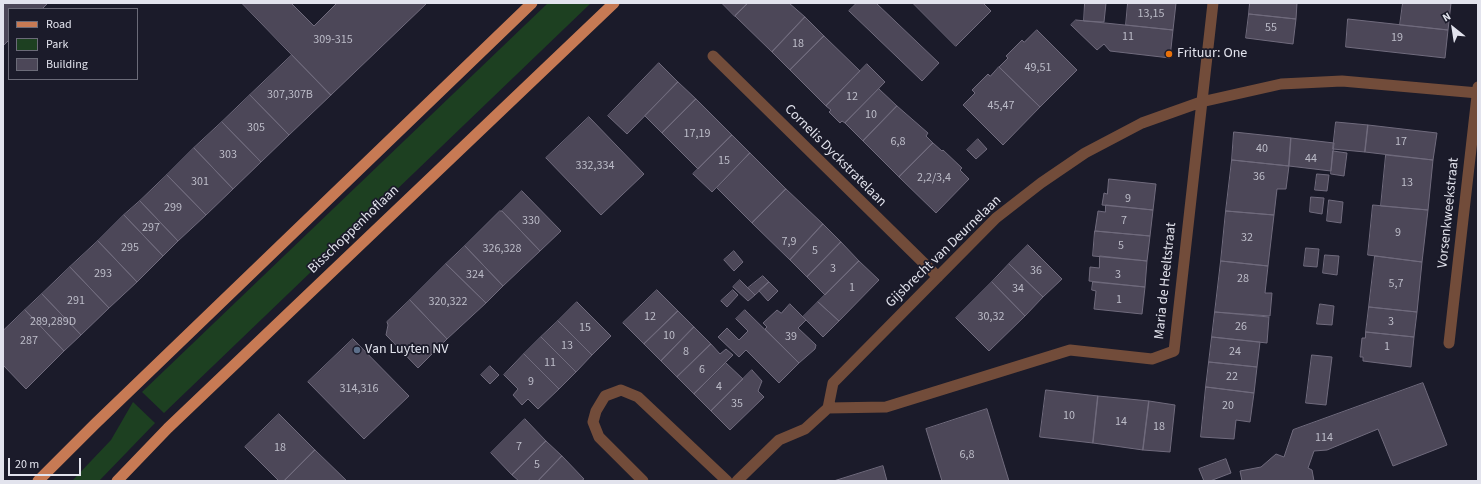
<!DOCTYPE html>
<style>
body{margin:0}
#map{position:relative;width:1481px;height:484px;overflow:hidden;background:#1b1b2a;font-family:"Source Sans 3",sans-serif}
canvas{display:block}
.frame{position:absolute;inset:0;border:4px solid #e2e3ed;pointer-events:none}
.legend{position:absolute;left:8px;top:8px;width:130px;height:72px;box-sizing:border-box;background:#1b1b2a;border:1px solid #6b6b78;margin:0;padding:5px 7px;list-style:none;font-size:12px;color:#e2e3ed}
.legend li{display:flex;align-items:center;gap:8px;height:20px}
.legend b{width:20px;border:1px solid #6b6b78}
.north{position:absolute;left:1433px;top:8px;width:40px;height:40px;-webkit-text-stroke:3px #1b1b2a;paint-order:stroke;rotate:330deg;font-size:11px;font-weight:700;line-height:16px;text-align:center;color:#e2e3ed}
.north::after{content:'';display:block;margin:auto;width:14px;height:18px;background:#e2e3ed;clip-path:polygon(50% 0,100% 100%,50% 72%,0 100%)}
.scale{position:absolute;left:8px;top:458px;width:73px;height:18px;box-sizing:border-box;border:2px solid #e2e3ed;border-top:0;padding-left:5px;font-size:12px;line-height:14px;white-space:nowrap;color:#e2e3ed;-webkit-text-stroke:3px #1b1b2a;paint-order:stroke}
</style>
<div id="map">
<canvas width="1481" height="484"></canvas>
<div class="frame"></div>
<ul class="legend">
<li><b style="height:5px;background:#c77a54"></b>Road</li>
<li><b style="height:11px;background:#1d4021"></b>Park</li>
<li><b style="height:11px;background:#4c4758"></b>Building</li>
</ul>
<div class="north">N</div>
<div class="scale">20 m</div>
</div>
<script>
const context = document.querySelector('canvas').getContext('2d');
context.lineJoin = 'round';
function paint(path, color) {
  context.fillStyle = color;
  context.fill(path, 'evenodd');
}
function trace(path, color, width, dash) {
  context.strokeStyle = color;
  context.lineWidth = width;
  context.lineCap = dash ? 'butt' : 'round';
  context.setLineDash(dash || []);
  context.stroke(path);
}
function drawText(font, color, halo, rows, align = 'center') {
  context.font = font + ' "Source Sans 3",sans-serif';
  context.lineWidth = 3.5;
  context.setLineDash([]);
  context.textBaseline = 'middle';
  context.strokeStyle = halo;
  context.fillStyle = color;
  for (const [text, x, y, turn = 0] of rows) {
    context.save();
    context.translate(x, y);
    context.rotate((+turn || 0) * Math.PI / 180);
    context.textAlign = isNaN(turn) ? turn : align;
    if (halo) context.strokeText(text, 0, 0);
    context.fillText(text, 0, 0);
    context.restore();
  }
}
paint(new Path2D(`
 M548 3H591L164 413 142 392Z
 M133 402 155 423 99 481H72L111 440Z`), '#1d4021');
const building = new Path2D(`
 M3 3H48L42 9H9V40L3 46Z
 M242 3H291L314 26 337 3H427L331 95Z
 M722 3H748L735 16Z
 M748 3H789L805 17 772 52 735 16Z
 M857 3H876L939 63 922 81 849 11Z
 M913 3H983L991 11 956 46Z
 M1085 3H1106L1104 22 1084 21Z
 M1128 3H1176L1173 30 1126 25Z
 M1250 3H1297L1296 19 1249 14Z
 M1403 3H1451L1448 30 1400 25Z
 M1249 14 1296 19 1293 44 1246 38Z
 M805 17 824 36 790 70 772 52Z
 M1348 19 1448 30 1445 58 1346 47Z
 M1076 20 1173 30 1170 58 1110 51 1104 44 1097 50 1071 25Z
 M1037 30 1077 70 1040 107 999 67 1008 58 1006 56 1022 40 1024 42Z
 M824 36 860 71 826 106 790 70Z
 M292 55 331 95 289 135 250 95Z
 M659 63 678 82 627 134 608 116Z
 M867 64 885 82 845 123 842 121 840 123 829 112 831 110 826 106Z
 M999 67 1040 107 1003 145 963 105 975 93 972 90 988 74 990 76Z
 M678 82 696 99 662 133 645 116Z
 M879 89 897 106 863 141 845 123Z
 M250 95 289 135 261 162 222 122Z
 M696 99 732 135 698 169 662 133Z
 M897 106 928 133 926 136 933 143 899 177 863 141Z
 M589 117 644 174 601 215 546 158Z
 M222 122 261 162 233 189 194 148Z
 M1336 122 1368 125 1365 152 1333 149Z
 M1368 125 1437 133 1433 160 1365 152Z
 M1234 132 1291 138 1289 166 1232 160Z
 M732 135 750 153 712 192 693 174Z
 M1291 138 1334 143 1331 171 1289 166Z
 M978 139 987 149 976 159 967 150Z
 M933 143 942 151 943 150 962 168 960 170 969 179 936 213 899 177Z
 M194 148 233 189 206 215 167 175Z
 M1333 151 1347 153 1344 176 1331 174Z
 M750 153 786 189 752 223 717 188Z
 M1386 155 1433 160 1428 210 1381 206Z
 M1232 160 1289 166 1286 189H1277L1274 215 1226 211Z
 M1317 174 1329 175 1327 191 1315 190Z
 M167 175 206 215 178 241 140 201Z
 M1109 179 1156 184 1153 210 1102 205 1104 193 1107 194Z
 M786 189 823 224 790 260 752 223Z
 M522 191 561 231 540 251 502 211Z
 M1311 197 1324 198 1322 214 1310 212Z
 M1329 200 1343 202 1341 223 1327 221Z
 M140 201 178 241 163 256 124 215Z
 M1106 205 1153 210 1150 236 1095 231 1098 211 1105 212Z
 M1373 205 1428 210 1422 262 1368 255Z
 M500 211H502L540 251 503 286 465 246Z
 M1226 211 1274 215 1268 266 1221 261Z
 M124 215 163 256 137 282 98 241Z
 M823 224 841 242 807 277 790 260Z
 M1095 231 1150 236 1147 261 1093 256Z
 M98 241 137 282 109 308 70 267Z
 M841 242 859 261 825 295 807 277Z
 M1028 245 1062 279 1043 297 1009 264Z
 M465 246 503 286 486 303 446 264Z
 M1306 248 1319 249 1317 267 1304 266Z
 M734 251 743 262 734 271 724 260Z
 M1325 255 1339 256 1337 275 1323 273Z
 M1100 256 1147 261 1145 287 1089 281 1090 267 1099 268Z
 M1375 256 1422 262 1417 312 1369 307Z
 M859 261 879 280 839 321 818 302Z
 M1221 261 1268 266 1265 293H1272L1270 316 1215 312Z
 M446 264 486 303 447 339 410 300Z
 M1009 264 1043 297 1025 316 992 282Z
 M70 267 109 308 81 335 42 294Z
 M763 276 769 282 755 295 748 288Z
 M740 280 755 295 748 301 733 287Z
 M769 282 778 291 768 301 759 291Z
 M992 282 1025 316 989 351 956 318Z
 M1093 282 1145 287 1142 314 1094 309 1096 291 1092 290Z
 M657 290 678 311 644 344 623 323Z
 M733 290 738 295 727 307 721 301Z
 M42 294 81 335 64 351 25 310Z
 M410 300 447 339 418 368 386 335 388 325 387 322Z
 M577 302 611 336 592 355 558 321Z
 M818 302 839 321 823 337 803 317Z
 M790 304 806 320 798 328 816 345 815 349 799 363 765 329 767 327 763 323 777 310 781 313Z
 M1320 304 1334 306 1332 325 1317 324Z
 M1369 307 1417 312 1414 337 1366 332Z
 M25 310 64 351 26 389 3 365V331Z
 M745 310 799 363 779 383 746 350 739 357 718 337 727 328 739 340 748 331 736 319Z
 M678 311 694 327 661 361 644 344Z
 M1215 312 1269 317 1267 343 1212 337Z
 M558 321 592 355 576 372 541 337Z
 M694 327 711 344 677 377 661 361Z
 M1366 332 1414 337 1411 367 1363 361V357H1360L1362 338H1365Z
 M541 337 576 372 559 389 524 354Z
 M1212 337 1260 342 1257 367 1209 362Z
 M353 339 409 396 364 439 308 382Z
 M711 344 720 354 726 349 733 355 694 394 677 377Z
 M524 354 559 389 538 409 528 399 522 405 513 395 518 389 504 375Z
 M1312 355 1332 357 1326 405 1306 403Z
 M1209 362 1257 367 1254 393 1206 387Z
 M726 363 743 379 711 411 694 394Z
 M490 366 499 375 490 384 481 375Z
 M752 370 762 381 758 391 764 397 730 430 711 411Z
 M1423 383 1447 445 1393 466 1378 429 1327 450 1314 451 1308 468 1312 470 1314 481H1242L1240 471 1261 467 1276 454 1284 457 1293 430Z
 M1206 387 1254 393 1250 422 1236 420 1234 439 1201 437Z
 M1046 390 1098 396 1093 443 1040 437Z
 M1098 396 1149 401 1143 450 1093 443Z
 M1149 401 1175 405 1170 452 1143 450Z
 M987 409 1009 481H942L926 429Z
 M279 414 315 450 284 481H279L245 447Z
 M525 419 546 441 512 475 491 453Z
 M546 441 562 456 538 481H519L512 475Z
 M315 450 347 481H284Z
 M562 456 584 479 581 481H538Z
 M1226 459 1231 473 1210 481H1204L1199 469Z
 M883 466 887 481H834Z`);
paint(building, '#4c4758');
trace(building, '#706b7d', 1);
trace(new Path2D(`
 M713 56 938 277
 M1449 343 1478 87
 M828 408 886 407 1070 350 1152 359 1174 351 1213 3
 M643 481 599 437 593 422 596 411 605 396 621 390 638 397 727 481
 M737 481 779 440 805 429 828 408 833 383 996 218 1041 183 1085 153 1142 123 1201 102 1281 84 1342 81 1478 93`), '#724c3a', 11);
trace(new Path2D(`
 M38 481 95 424 532 3
 M117 481 168 428 614 3`), '#c77a54', 11);
for (const [x, y, r, color] of [
 [1169,54,4,"#e8710a"],
 [357,350,4,"#5c6f8a"]
]) {
  const dot = new Path2D();
  dot.arc(x, y, r, 0, 2 * Math.PI);
  context.fillStyle = color;
  context.fill(dot);
  trace(dot, '#1b1b2a', 1.5);
}
drawText('12px', '#bcbcc8', null, [
 ["13,15",1151,14],
 ["55",1271,28],
 ["11",1128,37],
 ["19",1397,38],
 ["309-315",333,40],
 ["18",798,44],
 ["49,51",1038,68],
 ["307,307B",290,95],
 ["12",852,97],
 ["45,47",1001,106],
 ["10",871,115],
 ["305",256,128],
 ["17,19",697,134],
 ["6,8",898,142],
 ["17",1401,142],
 ["40",1262,149],
 ["303",228,155],
 ["44",1311,159],
 ["15",724,161],
 ["332,334",595,166],
 ["36",1259,177],
 ["2,2/3,4",934,178],
 ["301",200,182],
 ["13",1407,183],
 ["9",1128,199],
 ["299",173,208],
 ["330",531,221],
 ["7",1124,221],
 ["297",151,228],
 ["9",1398,233],
 ["32",1247,238],
 ["7,9",789,242],
 ["5",1121,246],
 ["295",130,248],
 ["326,328",502,249],
 ["5",815,251],
 ["3",833,269],
 ["36",1036,271],
 ["293",103,274],
 ["324",475,275],
 ["3",1118,275],
 ["28",1243,279],
 ["5,7",1396,284],
 ["1",852,288],
 ["34",1018,289],
 ["1",1119,300],
 ["291",76,301],
 ["320,322",448,302],
 ["12",650,317],
 ["30,32",991,317],
 ["289,289D",53,322],
 ["3",1391,322],
 ["26",1241,327],
 ["15",585,328],
 ["10",669,336],
 ["39",791,337],
 ["287",29,341],
 ["13",567,346],
 ["1",1387,347],
 ["8",686,352],
 ["24",1235,352],
 ["11",550,363],
 ["6",702,370],
 ["22",1232,377],
 ["9",531,382],
 ["4",719,387],
 ["314,316",359,389],
 ["35",737,404],
 ["20",1228,406],
 ["10",1069,416],
 ["14",1121,422],
 ["18",1159,427],
 ["114",1324,438],
 ["7",519,447],
 ["18",280,448],
 ["6,8",967,455],
 ["5",537,465]
]);
drawText('14px', '#e2e3ed', '#1b1b2a', [
 ["Frituur: One",1177,54],
 ["Van Luyten NV",365,350]
], 'left');
drawText('14px', '#e2e3ed', '#1b1b2a', [
 ["Cornelis Dyckstratelaan",835,156,45],
 ["Vorsenkweekstraat",1449,213,-84],
 ["Bisschoppenhoflaan",354,230,-44],
 ["Gijsbrecht van Deurnelaan",944,252,-44],
 ["Maria de Heeltstraat",1166,281,-84]
]);
</script>
